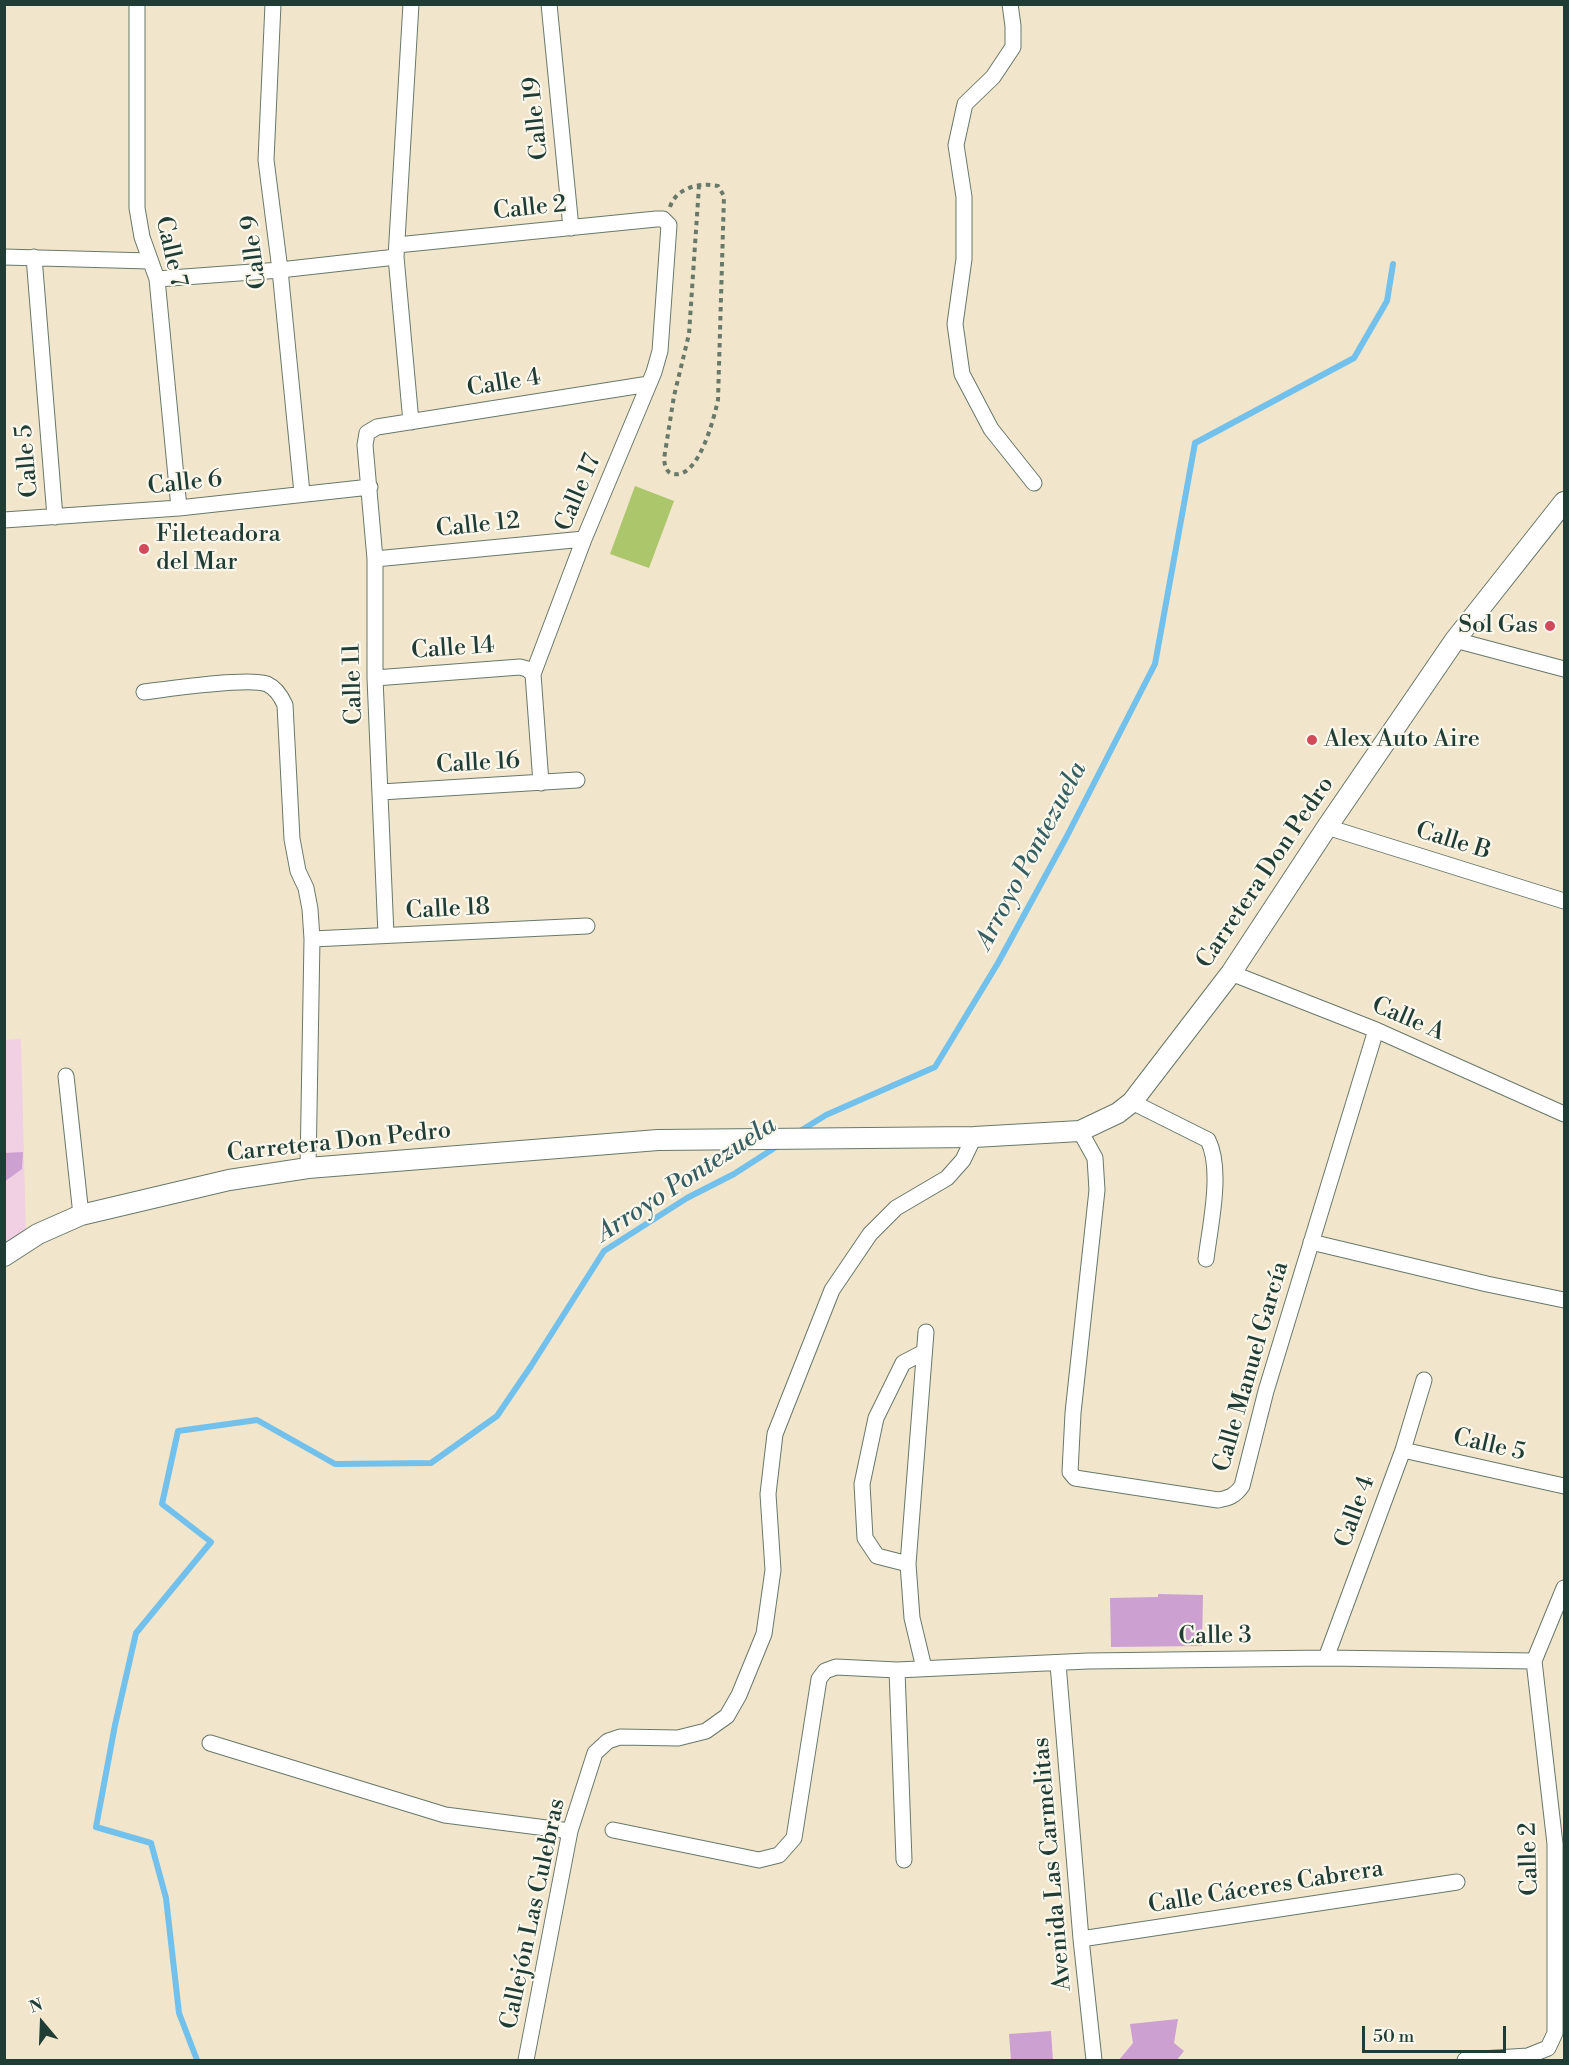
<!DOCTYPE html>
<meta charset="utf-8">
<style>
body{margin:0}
#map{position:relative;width:1569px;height:2065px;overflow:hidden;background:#f1e6cc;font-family:"Libre Bodoni",serif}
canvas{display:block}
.frame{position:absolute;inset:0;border:6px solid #1f3d34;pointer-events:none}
.north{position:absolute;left:12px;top:1993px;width:60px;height:60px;-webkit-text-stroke:4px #fbf7ec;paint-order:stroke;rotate:341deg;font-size:16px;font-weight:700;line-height:24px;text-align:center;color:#1f3d34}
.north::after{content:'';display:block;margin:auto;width:21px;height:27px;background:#1f3d34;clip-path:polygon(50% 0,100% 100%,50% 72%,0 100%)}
.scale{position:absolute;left:1362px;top:2026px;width:144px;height:27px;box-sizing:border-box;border:3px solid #1f3d34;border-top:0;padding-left:8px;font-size:18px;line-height:21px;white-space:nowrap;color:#1f3d34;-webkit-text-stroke:4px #fbf7ec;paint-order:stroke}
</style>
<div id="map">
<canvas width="1569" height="2065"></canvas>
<div class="frame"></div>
<div class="north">N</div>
<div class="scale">50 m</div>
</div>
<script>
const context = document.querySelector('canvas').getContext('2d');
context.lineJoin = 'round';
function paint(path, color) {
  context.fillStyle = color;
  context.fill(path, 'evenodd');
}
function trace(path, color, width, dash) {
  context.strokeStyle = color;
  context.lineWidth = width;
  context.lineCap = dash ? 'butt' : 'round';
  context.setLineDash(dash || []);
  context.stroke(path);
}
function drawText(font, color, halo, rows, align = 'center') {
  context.font = font + ' "Libre Bodoni",serif';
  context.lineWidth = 4.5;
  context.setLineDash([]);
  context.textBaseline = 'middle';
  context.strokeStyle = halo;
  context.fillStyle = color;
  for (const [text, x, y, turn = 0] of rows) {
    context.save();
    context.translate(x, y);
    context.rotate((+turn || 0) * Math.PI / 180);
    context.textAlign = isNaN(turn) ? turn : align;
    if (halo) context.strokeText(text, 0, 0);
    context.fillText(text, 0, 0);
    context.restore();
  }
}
paint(new Path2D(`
 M21 1039 26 1237 5 1252V1040Z`), '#f1d0e3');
paint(new Path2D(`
 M635 486 674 501 649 568 610 554Z`), '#acc66c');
trace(new Path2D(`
 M797 1133 826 1115 935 1067 998 963 1067 836 1155 664 1195 443 1354 358 1387 301 1393 264
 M197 2060 179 2013 166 1898 151 1843 96 1827 115 1725 136 1633 211 1542 162 1504 178 1431 257 1420 335 1464 431 1463 497 1416 531 1366 604 1251 687 1198 734 1174 779 1145`), '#72c0ec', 6);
paint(new Path2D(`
 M23 1152 22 1169 4 1182V1153Z
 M1158 1594 1203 1595 1202 1646 1111 1647 1110 1598 1158 1597Z
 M1178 2019 1174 2043 1184 2051 1176 2061H1118L1133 2043 1130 2024Z
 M1051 2031 1053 2061H1011L1009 2034Z`), '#cca1d2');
const minor = new Path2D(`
 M137 4V208L142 237 157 279 179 508
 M273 4 266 160 280 270 302 493
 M411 4 396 257 411 422
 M549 4 571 228
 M1010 4 1013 26V47L993 77 965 104 956 145 964 197V259L955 324 962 374 991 429 1034 483
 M397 245 656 219H663L669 225 660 351 654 372 584 539 533 674 541 783
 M4 257 149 261
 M34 257 55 517
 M157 279 280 270 396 257
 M4 520 179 508 370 487
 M375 559 584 539
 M1455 640 1564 669
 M375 678 520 667 527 669 533 674
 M144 692C168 689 248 677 267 684 276 688 281 696 285 705L292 839 298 871 306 888 310 909 312 939 308 1168
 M381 792 577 780
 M1327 827 1564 901
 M386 935 375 678V559L365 445 367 433 377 427 649 384
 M312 939 587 926
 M1231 973 1376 1030 1564 1114
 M66 1076 81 1215
 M1132 1102 1208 1140C1223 1170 1210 1226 1206 1259
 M1080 1131 1095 1158 1097 1190 1073 1413 1070 1472 1075 1478 1218 1500C1229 1498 1235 1496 1242 1486L1266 1391 1376 1030
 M1311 1242 1487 1284 1564 1300
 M1403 1450 1564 1486
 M908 1564 877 1556 865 1538 862 1484 876 1418 903 1363 924 1352
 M1326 1658 1403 1450 1424 1380
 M1058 1664 1081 1939 1094 2060
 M924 1668 912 1618 908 1564 926 1332
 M897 1670 904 1860
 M210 1743 445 1815 570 1831
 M613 1830 759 1860 779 1855 794 1838 819 1679 825 1671 836 1667 897 1670 1088 1661 1326 1658 1534 1661
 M1081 1939 1457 1882
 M526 2060 570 1831 595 1753 608 1741 620 1737 678 1738 706 1731 727 1716 739 1695 764 1634 773 1570 768 1494 775 1434 832 1290 870 1234 896 1208 947 1178 963 1160 974 1137
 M1465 2060 1528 2056 1548 2048 1555 2033V1844L1534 1661 1564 1588`);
const tertiary = new Path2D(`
 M4 1256 38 1234 81 1215 229 1180 308 1168 658 1140 974 1137 1080 1131 1118 1113 1132 1102 1231 973 1327 827 1455 640 1564 502`);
trace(minor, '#687869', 17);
trace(tertiary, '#687869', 22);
trace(new Path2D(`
 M670 207C676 188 699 182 718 186L724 196 718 400C714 418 699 478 674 474 666 473 665 466 664 459L674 396 689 334 699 186`), '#687869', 4, [4.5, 4.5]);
trace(minor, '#fff', 15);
trace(tertiary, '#fff', 20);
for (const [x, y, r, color] of [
 [144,549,6,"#d1495b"],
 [1550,626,6,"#d1495b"],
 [1312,740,6,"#d1495b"]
]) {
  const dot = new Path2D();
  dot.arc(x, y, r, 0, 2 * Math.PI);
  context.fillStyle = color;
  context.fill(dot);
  trace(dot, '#fbf7ec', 2);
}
drawText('24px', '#1f3d34', '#fbf7ec', [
 ["Calle 19",537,118,-96],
 ["Calle 2",530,209,-6],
 ["Calle 7",170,252,77],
 ["Calle 9",255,252,-97],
 ["Calle 4",504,384,-9],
 ["Calle 5",28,461,-95],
 ["Calle 6",185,484,-6],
 ["Calle 17",579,493,-67],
 ["Calle 12",478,526,-6],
 ["Calle 14",453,649,-4],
 ["Calle 11",354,684,-92],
 ["Calle 16",478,764,-3],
 ["Calle B",1453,842,17],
 ["Carretera Don Pedro",1266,873,-56],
 ["Calle 18",448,910,-3],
 ["Calle A",1408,1020,23],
 ["Carretera Don Pedro",339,1143,-6],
 ["Calle Manuel García",1252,1367,-74],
 ["Calle 5",1489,1446,13],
 ["Calle 4",1356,1512,-70],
 ["Calle 3",1215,1637,-1],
 ["Calle 2",1530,1859,-92],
 ["Avenida Las Carmelitas",1053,1864,-95],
 ["Calle Cáceres Cabrera",1266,1888,-9],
 ["Callejón Las Culebras",534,1914,-78]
]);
drawText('24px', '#1f3d34', '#fbf7ec', [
 ["Fileteadora",156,535],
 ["del Mar",156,563],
 ["Sol Gas",1538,626,"right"],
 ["Alex Auto Aire",1324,740]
], 'left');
drawText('italic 26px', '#345e62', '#fbf7ec', [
 ["Arroyo Pontezuela",1032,856,-62],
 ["Arroyo Pontezuela",687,1180,-33]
]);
</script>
